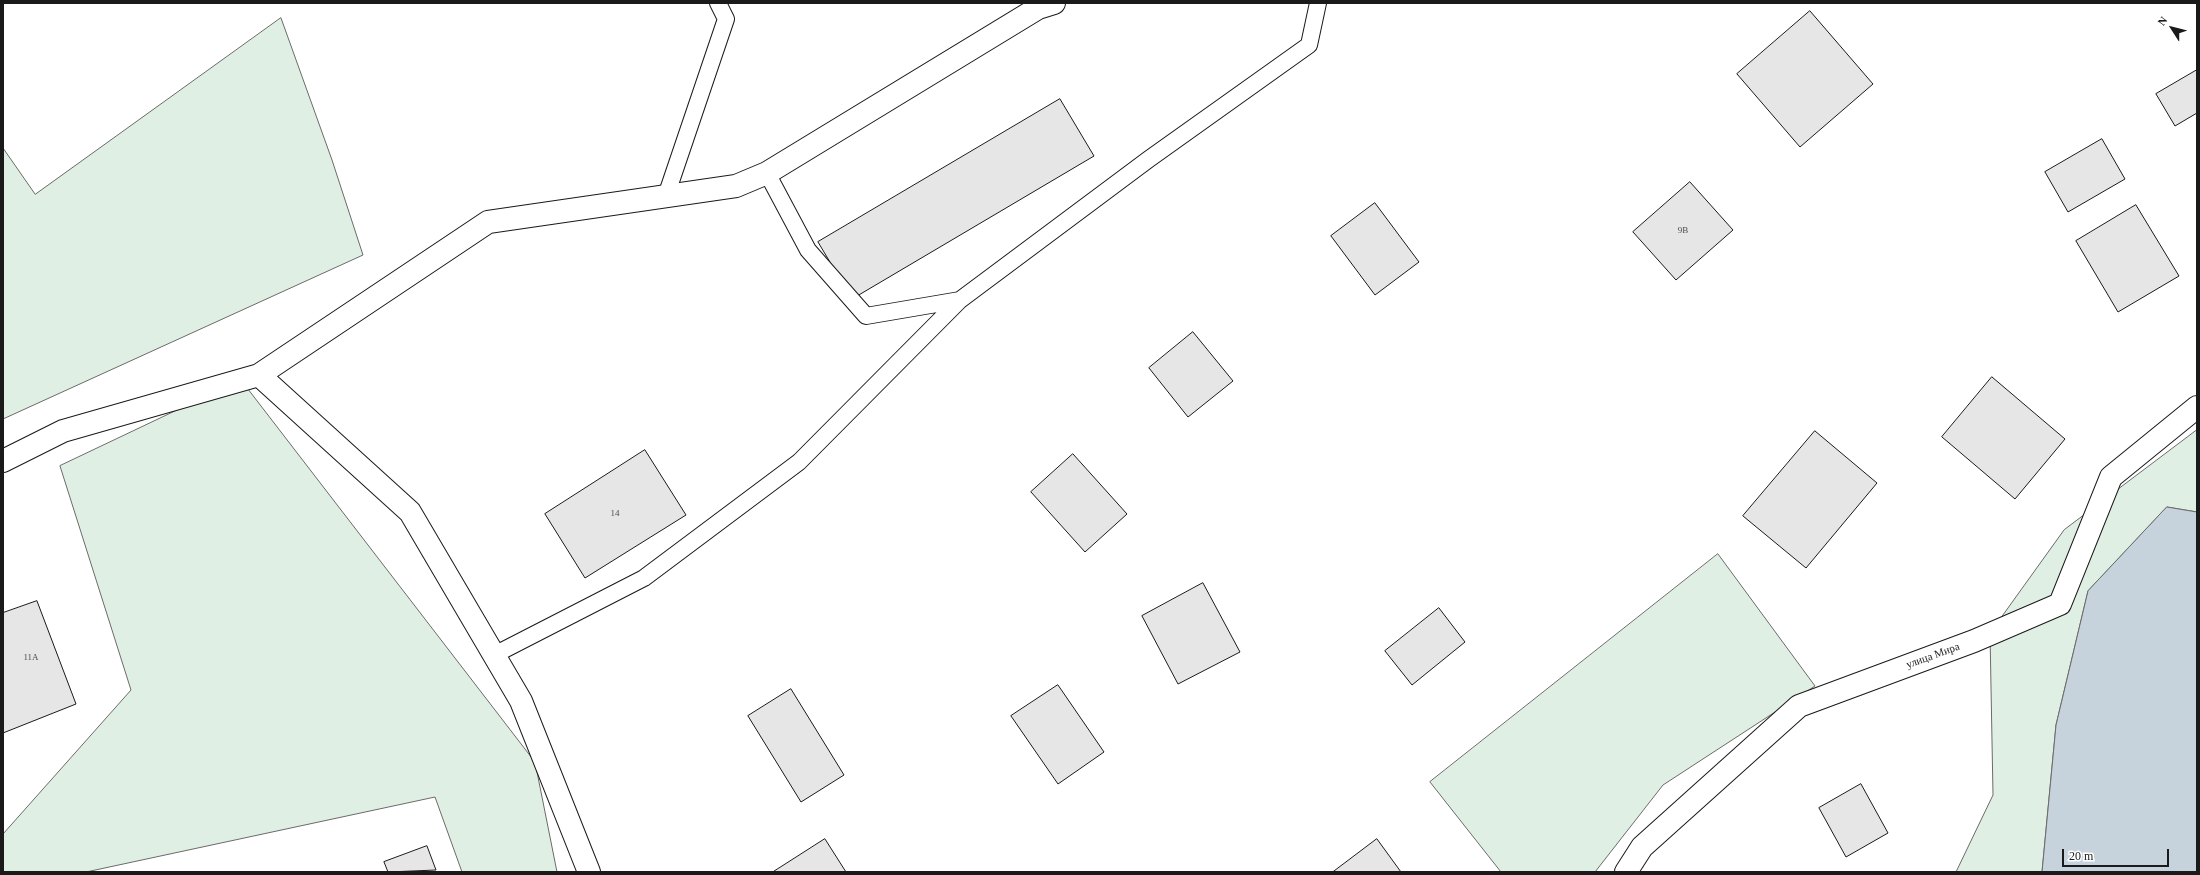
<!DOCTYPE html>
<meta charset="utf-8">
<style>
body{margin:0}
#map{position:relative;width:2200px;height:875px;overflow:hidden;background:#fff;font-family:"Times New Roman",serif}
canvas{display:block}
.frame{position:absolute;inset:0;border:4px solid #1a1a1a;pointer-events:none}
.north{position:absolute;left:2152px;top:8px;width:40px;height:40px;-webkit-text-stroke:3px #fff;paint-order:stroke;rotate:306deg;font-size:11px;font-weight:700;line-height:16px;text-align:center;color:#1a1a1a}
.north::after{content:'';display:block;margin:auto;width:14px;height:18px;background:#1a1a1a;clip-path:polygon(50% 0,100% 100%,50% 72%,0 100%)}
.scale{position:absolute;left:2062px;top:849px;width:107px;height:18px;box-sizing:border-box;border:2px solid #1a1a1a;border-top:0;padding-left:5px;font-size:12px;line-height:14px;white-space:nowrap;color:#1a1a1a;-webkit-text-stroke:3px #fff;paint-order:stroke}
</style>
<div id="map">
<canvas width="2200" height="875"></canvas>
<div class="frame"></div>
<div class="north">N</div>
<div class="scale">20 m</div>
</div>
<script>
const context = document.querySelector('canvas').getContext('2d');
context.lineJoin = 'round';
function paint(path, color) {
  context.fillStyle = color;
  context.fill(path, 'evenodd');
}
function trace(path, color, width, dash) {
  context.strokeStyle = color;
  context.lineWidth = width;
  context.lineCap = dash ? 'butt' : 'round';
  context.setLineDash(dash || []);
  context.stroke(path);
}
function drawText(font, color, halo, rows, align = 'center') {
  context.font = font + ' "Times New Roman",serif';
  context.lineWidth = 3;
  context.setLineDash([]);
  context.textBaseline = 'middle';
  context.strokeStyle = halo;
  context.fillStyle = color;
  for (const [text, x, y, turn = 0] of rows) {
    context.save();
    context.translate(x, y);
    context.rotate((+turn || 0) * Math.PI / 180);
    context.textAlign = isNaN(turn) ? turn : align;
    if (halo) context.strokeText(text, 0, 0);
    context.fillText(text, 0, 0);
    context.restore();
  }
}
const green = new Path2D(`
 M281 18 332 160 363 255 3 419V148L35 194Z
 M241 380 535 762 557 872H462L435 797 86 872H3V834L131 690 60 466Z
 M2197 430V512L2167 507 2088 591 2056 725 2042 872H1956L1993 795 1990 633 2064 530Z
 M1718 554 1815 686 1663 785 1595 872H1501L1430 782Z`);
paint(green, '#e0efe3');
trace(green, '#6a6a6a', 1);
const water = new Path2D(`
 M2167 507 2197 512V872H2042L2056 725 2088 591Z`);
paint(water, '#c6d2dc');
trace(water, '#6a6a6a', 1);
const building = new Path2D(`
 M1810 11 1873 84 1800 147 1737 74Z
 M2197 70V113L2175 126 2156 94Z
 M1060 99 1094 156 852 299 818 242Z
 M2102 139 2125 179 2068 212 2045 172Z
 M1690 182 1733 230 1676 280 1633 232Z
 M1375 203 1419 262 1375 295 1331 236Z
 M2136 205 2179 276 2118 312 2076 241Z
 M1193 332 1233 381 1188 417 1149 368Z
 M1992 377 2065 439 2015 499 1942 437Z
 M1815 431 1877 483 1806 568 1743 516Z
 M645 450 686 515 585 578 545 514Z
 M1073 454 1127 514 1085 552 1031 492Z
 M1203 583 1240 652 1178 684 1142 616Z
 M37 601 76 704 3 733V613Z
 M1439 608 1465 642 1412 685 1385 651Z
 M1058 685 1104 752 1058 784 1011 716Z
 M791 689 844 775 801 802 748 716Z
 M1861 784 1888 833 1846 857 1819 808Z
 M825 839 846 872H773Z
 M1377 839 1401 872H1333Z
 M427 846 436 870 388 872 384 862Z`);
paint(building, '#e6e6e6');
trace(building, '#1a1a1a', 1);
const lane = new Path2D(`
 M767 173 808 250 866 316 960 300
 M666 196 726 19 718 3
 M494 655 644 578 799 462 960 300 1149 159 1309 45 1318 3`);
const street = new Path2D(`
 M259 375 410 512 521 701 589 872
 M3 461 63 431 259 375 488 222 736 186 767 173 1038 8 1054 3
 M1626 872 1642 847 1799 706 1974 641 2060 604 2111 477 2197 407`);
trace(lane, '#1a1a1a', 18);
trace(street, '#1a1a1a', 24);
trace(lane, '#fff', 16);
trace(street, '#fff', 22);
drawText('9px', '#4d4d4d', null, [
 ["9В",1683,231],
 ["14",615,514],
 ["11А",31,658]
]);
drawText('11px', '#1a1a1a', '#fff', [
 ["улица Мира",1933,656,-20]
]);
</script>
